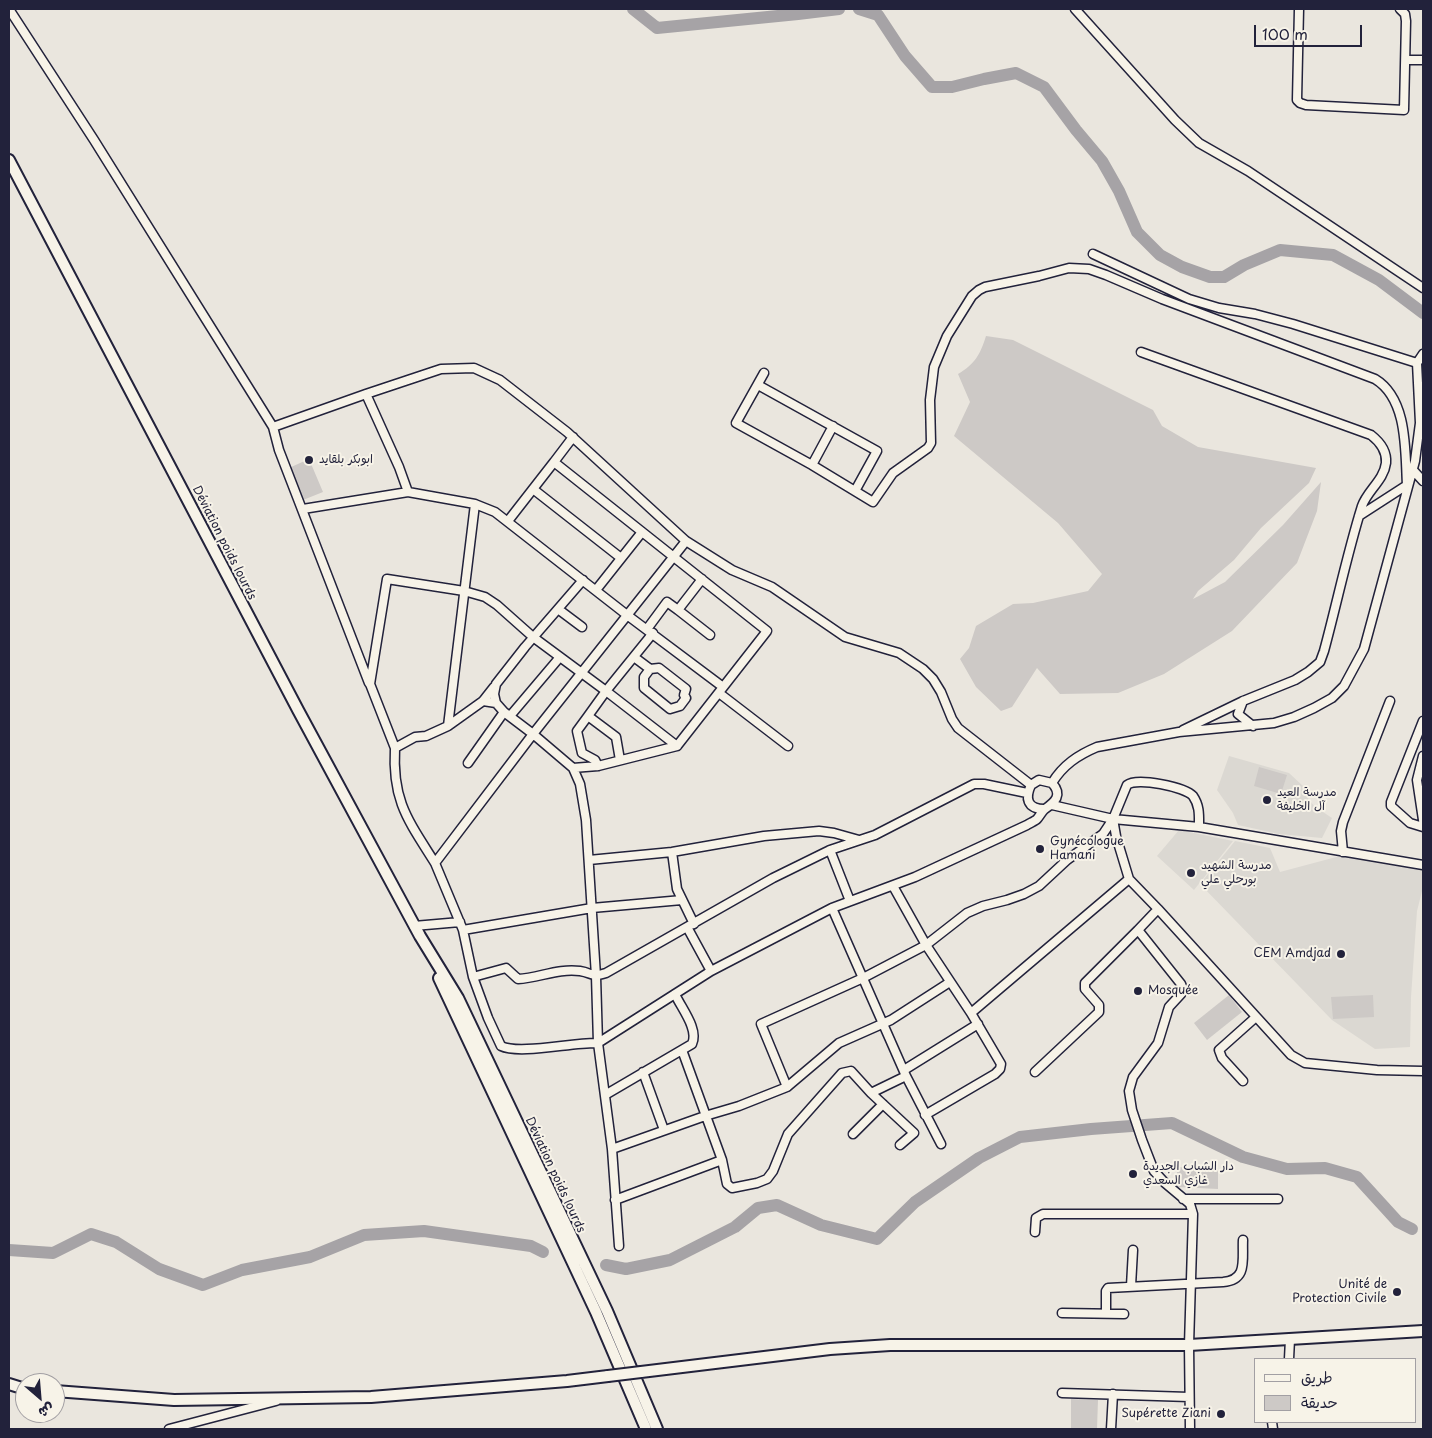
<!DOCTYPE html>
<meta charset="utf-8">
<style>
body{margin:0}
#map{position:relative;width:1432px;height:1438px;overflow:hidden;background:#eae6de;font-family:"Playpen Sans","Playpen Sans Arabic",sans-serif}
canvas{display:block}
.frame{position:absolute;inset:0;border:10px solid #22223b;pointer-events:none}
.legend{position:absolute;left:1254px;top:1358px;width:162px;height:65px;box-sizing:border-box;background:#f7f3e8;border:1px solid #a29fa3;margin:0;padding:6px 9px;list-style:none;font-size:15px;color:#22223b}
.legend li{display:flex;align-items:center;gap:10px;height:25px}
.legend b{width:25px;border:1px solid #a29fa3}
.north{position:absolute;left:15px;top:1373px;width:50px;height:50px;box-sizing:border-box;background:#f7f3e8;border:1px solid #a29fa3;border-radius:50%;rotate:153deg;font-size:14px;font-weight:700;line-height:20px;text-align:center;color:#22223b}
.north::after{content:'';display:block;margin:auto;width:18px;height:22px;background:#22223b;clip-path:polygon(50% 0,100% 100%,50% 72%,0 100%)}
.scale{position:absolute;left:1254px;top:25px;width:108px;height:22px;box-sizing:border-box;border:2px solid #22223b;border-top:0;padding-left:6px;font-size:15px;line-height:18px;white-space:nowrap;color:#22223b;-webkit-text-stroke:4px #f7f3e8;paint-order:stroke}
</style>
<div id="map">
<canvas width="1432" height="1438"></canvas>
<div class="frame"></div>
<ul class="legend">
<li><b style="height:6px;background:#f7f3e8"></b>طريق</li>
<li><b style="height:14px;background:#cdc9c6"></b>حديقة</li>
</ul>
<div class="north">ش</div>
<div class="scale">100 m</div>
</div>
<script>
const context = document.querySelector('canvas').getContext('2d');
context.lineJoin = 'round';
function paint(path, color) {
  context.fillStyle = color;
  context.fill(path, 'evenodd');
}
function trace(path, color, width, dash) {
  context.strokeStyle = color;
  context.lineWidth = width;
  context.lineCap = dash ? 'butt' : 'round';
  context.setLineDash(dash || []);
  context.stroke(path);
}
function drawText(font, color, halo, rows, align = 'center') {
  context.font = font + ' "Playpen Sans","Playpen Sans Arabic",sans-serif';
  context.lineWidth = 4;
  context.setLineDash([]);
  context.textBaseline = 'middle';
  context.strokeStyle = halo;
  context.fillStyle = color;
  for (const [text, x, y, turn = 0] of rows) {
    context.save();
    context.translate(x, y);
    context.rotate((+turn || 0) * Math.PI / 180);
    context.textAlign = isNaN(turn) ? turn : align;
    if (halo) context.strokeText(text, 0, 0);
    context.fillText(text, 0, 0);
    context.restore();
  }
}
paint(new Path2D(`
 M1229 756 1289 773 1303 786 1305 794 1314 806 1332 818 1322 838 1279 834 1238 825 1233 813 1217 790Z
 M1179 830 1233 841 1194 890 1157 856Z
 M1235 841 1270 848 1280 872 1340 856 1420 868 1423 871V887L1417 911 1411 997 1410 1047 1375 1049 1332 1020 1200 884Z`), '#dbd8d2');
paint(new Path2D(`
 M986 336 1013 340 1153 410 1162 426 1198 447 1316 468 1309 483 1261 528 1234 560 1198 591 1193 599 1225 582 1283 525 1321 482 1317 511 1297 563 1232 631 1164 674 1118 693 1060 694 1037 668 1012 707 1001 711 976 687 960 659 969 648 976 626 1013 604 1033 603 1088 591 1102 574 1058 523 954 436 970 402 958 374C975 364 980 355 986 336Z
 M309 459 323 492 303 500 289 468Z
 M1259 767 1287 775 1281 794 1254 786Z
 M1229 995 1242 1012 1207 1040 1194 1023Z
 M1373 995 1374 1017 1333 1019 1331 997Z
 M1177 1167 1218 1168V1189L1177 1187Z
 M1071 1399 1098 1400 1097 1429H1071Z`), '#cdc9c6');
trace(new Path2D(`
 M633 9 657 28 798 14 839 9
 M859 9 878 15 905 56 932 87H952L984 79 1016 73 1044 87 1076 130 1102 161 1119 191 1137 232 1160 255 1182 267 1210 277H1224L1244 265 1280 250 1333 255 1379 280 1423 313
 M9 1250 53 1253 91 1234 116 1242 159 1269 203 1285 242 1270 310 1257 364 1235 424 1231 531 1246 543 1252
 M606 1265 626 1269 670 1260 735 1227 758 1208 777 1205 821 1225 877 1239 915 1202 979 1158 1020 1137 1091 1129 1172 1123 1243 1157 1287 1169 1325 1168 1357 1177 1398 1222 1412 1229`), '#a6a3a6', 12);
const minor = new Path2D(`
 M9 9 94 140 273 427 366 394 441 369 474 368 500 380 567 432 686 541 732 570 772 587 845 637 899 653 923 669 933 679 941 692 952 719 958 728 1031 785
 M1075 9 1175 120 1199 143 1248 171 1423 288
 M1299 9 1297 100 1300 103 1306 105 1404 110 1406 21 1405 14 1400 9
 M1406 60H1423
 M1093 254 1189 299 1219 308 1255 314 1293 324 1417 363
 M1141 352 1371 435C1380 442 1387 451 1386 463 1384 480 1367 491 1362 506 1347 554 1337 603 1324 651L1320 662 1308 672 1295 680 1243 701 1183 730
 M764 373 736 423 812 465 873 502 893 473 928 448 931 443 930 400 934 367 947 336 972 296 979 290 985 287 1039 276 1069 268 1089 269 1106 275 1162 299 1375 379C1408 399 1405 451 1407 485L1359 516
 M758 385 877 451 855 491
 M366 394 399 467 408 492
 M273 427 279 450 369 683
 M554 462 573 437
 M812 465 833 426
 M1412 469 1423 481
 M533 489 621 558
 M303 509 408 492 475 504
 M508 521 554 462 767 631 677 746
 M686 541 533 734 435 863 463 930 473 977 488 1018 501 1046C520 1055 573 1042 598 1043L711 971 832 908 915 877 1027 825C1030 823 1035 821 1037 819 1040 816 1042 811 1045 809 1055 802 1063 795 1052 783L1039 780 1031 785C1025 798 1027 809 1044 809
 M702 579 678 610 710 635
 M596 590 642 532
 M558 609 582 627
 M647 629 667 602 678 610
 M634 657 650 669 659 668 686 689 684 695 686 698 680 706 670 709 644 688V677L650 669
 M719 693 788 746
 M1243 701 1238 714 1253 726
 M496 703 494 694 496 684 525 647 583 580
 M504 712 533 734 573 768 598 766 677 746 606 691 653 633
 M510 716 560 657
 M448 726 483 701 494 687
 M395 748 370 684 387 579 464 591 485 597 497 605 533 637 606 691 588 716
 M1423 756 1417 780 1423 820
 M468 763 504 712 496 703 483 701
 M598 766 595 760 582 753 577 731 588 716 616 737 620 760
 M573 768 580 784 586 820 596 976 598 1043 612 1149 619 1246
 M1052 783C1063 765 1078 755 1097 747L1179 732 1274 723 1294 717 1314 708 1332 698 1344 686 1364 649 1415 461 1420 423 1417 363 1423 354
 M1052 805 1113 819
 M1423 827 1410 823 1391 806V802L1423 721
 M830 850 850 901
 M672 852 677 889 694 924
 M1343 852 1341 831 1343 822 1390 701
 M589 860 672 852 764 836 819 831 834 833 859 840
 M435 863C408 820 392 801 395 748L415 737 426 736 448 726 475 504 495 512 627 615 723 687
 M893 886 926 945 971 1013 1001 1064 1000 1069 995 1074 925 1115
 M832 908 906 1076 941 1144
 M1158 909 1129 879 1116 836 1113 819 1199 827 1423 865
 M414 926 460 922
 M687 927 711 971
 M463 930 592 908 682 900
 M473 977 506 968 518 979C539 978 558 968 580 971 593 973 591 978 606 973L773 878 830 850 875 835 974 784H984L1027 793
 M971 1013 1129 879
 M682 1050 722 1160 727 1184 732 1188 757 1183 767 1179 773 1171 788 1134 842 1073 851 1071 871 1093 914 1133 900 1145
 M904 1070 978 1024
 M643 1072 664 1130
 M1035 1072 1099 1012V1005L1085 989V983L1138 930
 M1243 1081 1222 1058 1219 1050 1256 1017
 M787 1087 761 1024 863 978 926 945 967 913 983 906 1007 900 1024 894 1039 886 1067 860 1103 834 1113 819 1127 785C1137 777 1185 787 1193 796 1200 806 1199 816 1199 827
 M871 1093 906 1076
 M605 1095 692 1044C699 1029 681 1008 675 994
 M853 1134 883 1104
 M612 1149 705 1116 739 1106 787 1087 839 1043 891 1020 950 982
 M1183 1199H1278
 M615 1200 722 1160
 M1035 1232 1036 1218 1043 1214H1193
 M1131 1286 1133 1250
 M1062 1313 1124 1314
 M1106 1313V1291L1108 1288 1223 1282C1248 1280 1242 1260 1243 1240
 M1289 1359 1290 1339
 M1062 1393 1189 1397
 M1272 1422 1273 1429
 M169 1429 276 1401
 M1111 1429 1113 1394
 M1190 1429 1189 1345 1193 1214 1190 1204 1165 1183 1154 1171 1142 1140 1132 1110 1129 1091 1133 1077 1158 1043 1169 1007 1181 994 1183 989 1181 984 1138 930 1158 909 1291 1055 1305 1063 1377 1070 1423 1071`);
const major = new Path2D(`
 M9 160 298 710 420 936 458 998 607 1311 657 1429
 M439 978 596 1312 646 1429
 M641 1372 830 1349 890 1345H1189L1423 1331
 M9 1384 25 1389
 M55 1391 174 1400 371 1397 567 1381 608 1376`);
trace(minor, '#22223b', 11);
trace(major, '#22223b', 14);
trace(minor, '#f7f3e8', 8);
trace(major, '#f7f3e8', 10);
const majorBridge = new Path2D(`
 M608 1376 641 1372`);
trace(majorBridge, '#22223b', 14, []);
trace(majorBridge, '#f7f3e8', 10);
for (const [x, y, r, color] of [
 [309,460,5,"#22223b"],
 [1267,800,5,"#22223b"],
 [1040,849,5,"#22223b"],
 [1191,873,5,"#22223b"],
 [1341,954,5,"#22223b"],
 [1138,991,5,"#22223b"],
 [1133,1174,5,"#22223b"],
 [1397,1292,5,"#22223b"],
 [1221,1414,5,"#22223b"]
]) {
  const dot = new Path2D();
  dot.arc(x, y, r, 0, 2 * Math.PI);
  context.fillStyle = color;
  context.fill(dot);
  trace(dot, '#f7f3e8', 2);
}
drawText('12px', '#22223b', '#f7f3e8', [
 ["ابوبكر بلقايد",319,460],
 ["مدرسة العيد",1277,793],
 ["آل الخليفة",1277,807],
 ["Gynécologue",1050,842],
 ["Hamani",1050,856],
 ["مدرسة الشهيد",1201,866],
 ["بورحلي علي",1201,880],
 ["CEM Amdjad",1331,954,"right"],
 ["Mosquée",1148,991],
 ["دار الشباب الجديدة",1143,1167],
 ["غازي السعدي",1143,1181],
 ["Unité de",1387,1285,"right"],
 ["Protection Civile",1387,1299,"right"],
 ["Supérette Ziani",1211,1414,"right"]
], 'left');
drawText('12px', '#22223b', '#f7f3e8', [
 ["Déviation poids lourds",224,543,63],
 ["Déviation poids lourds",555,1175,65]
]);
</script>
